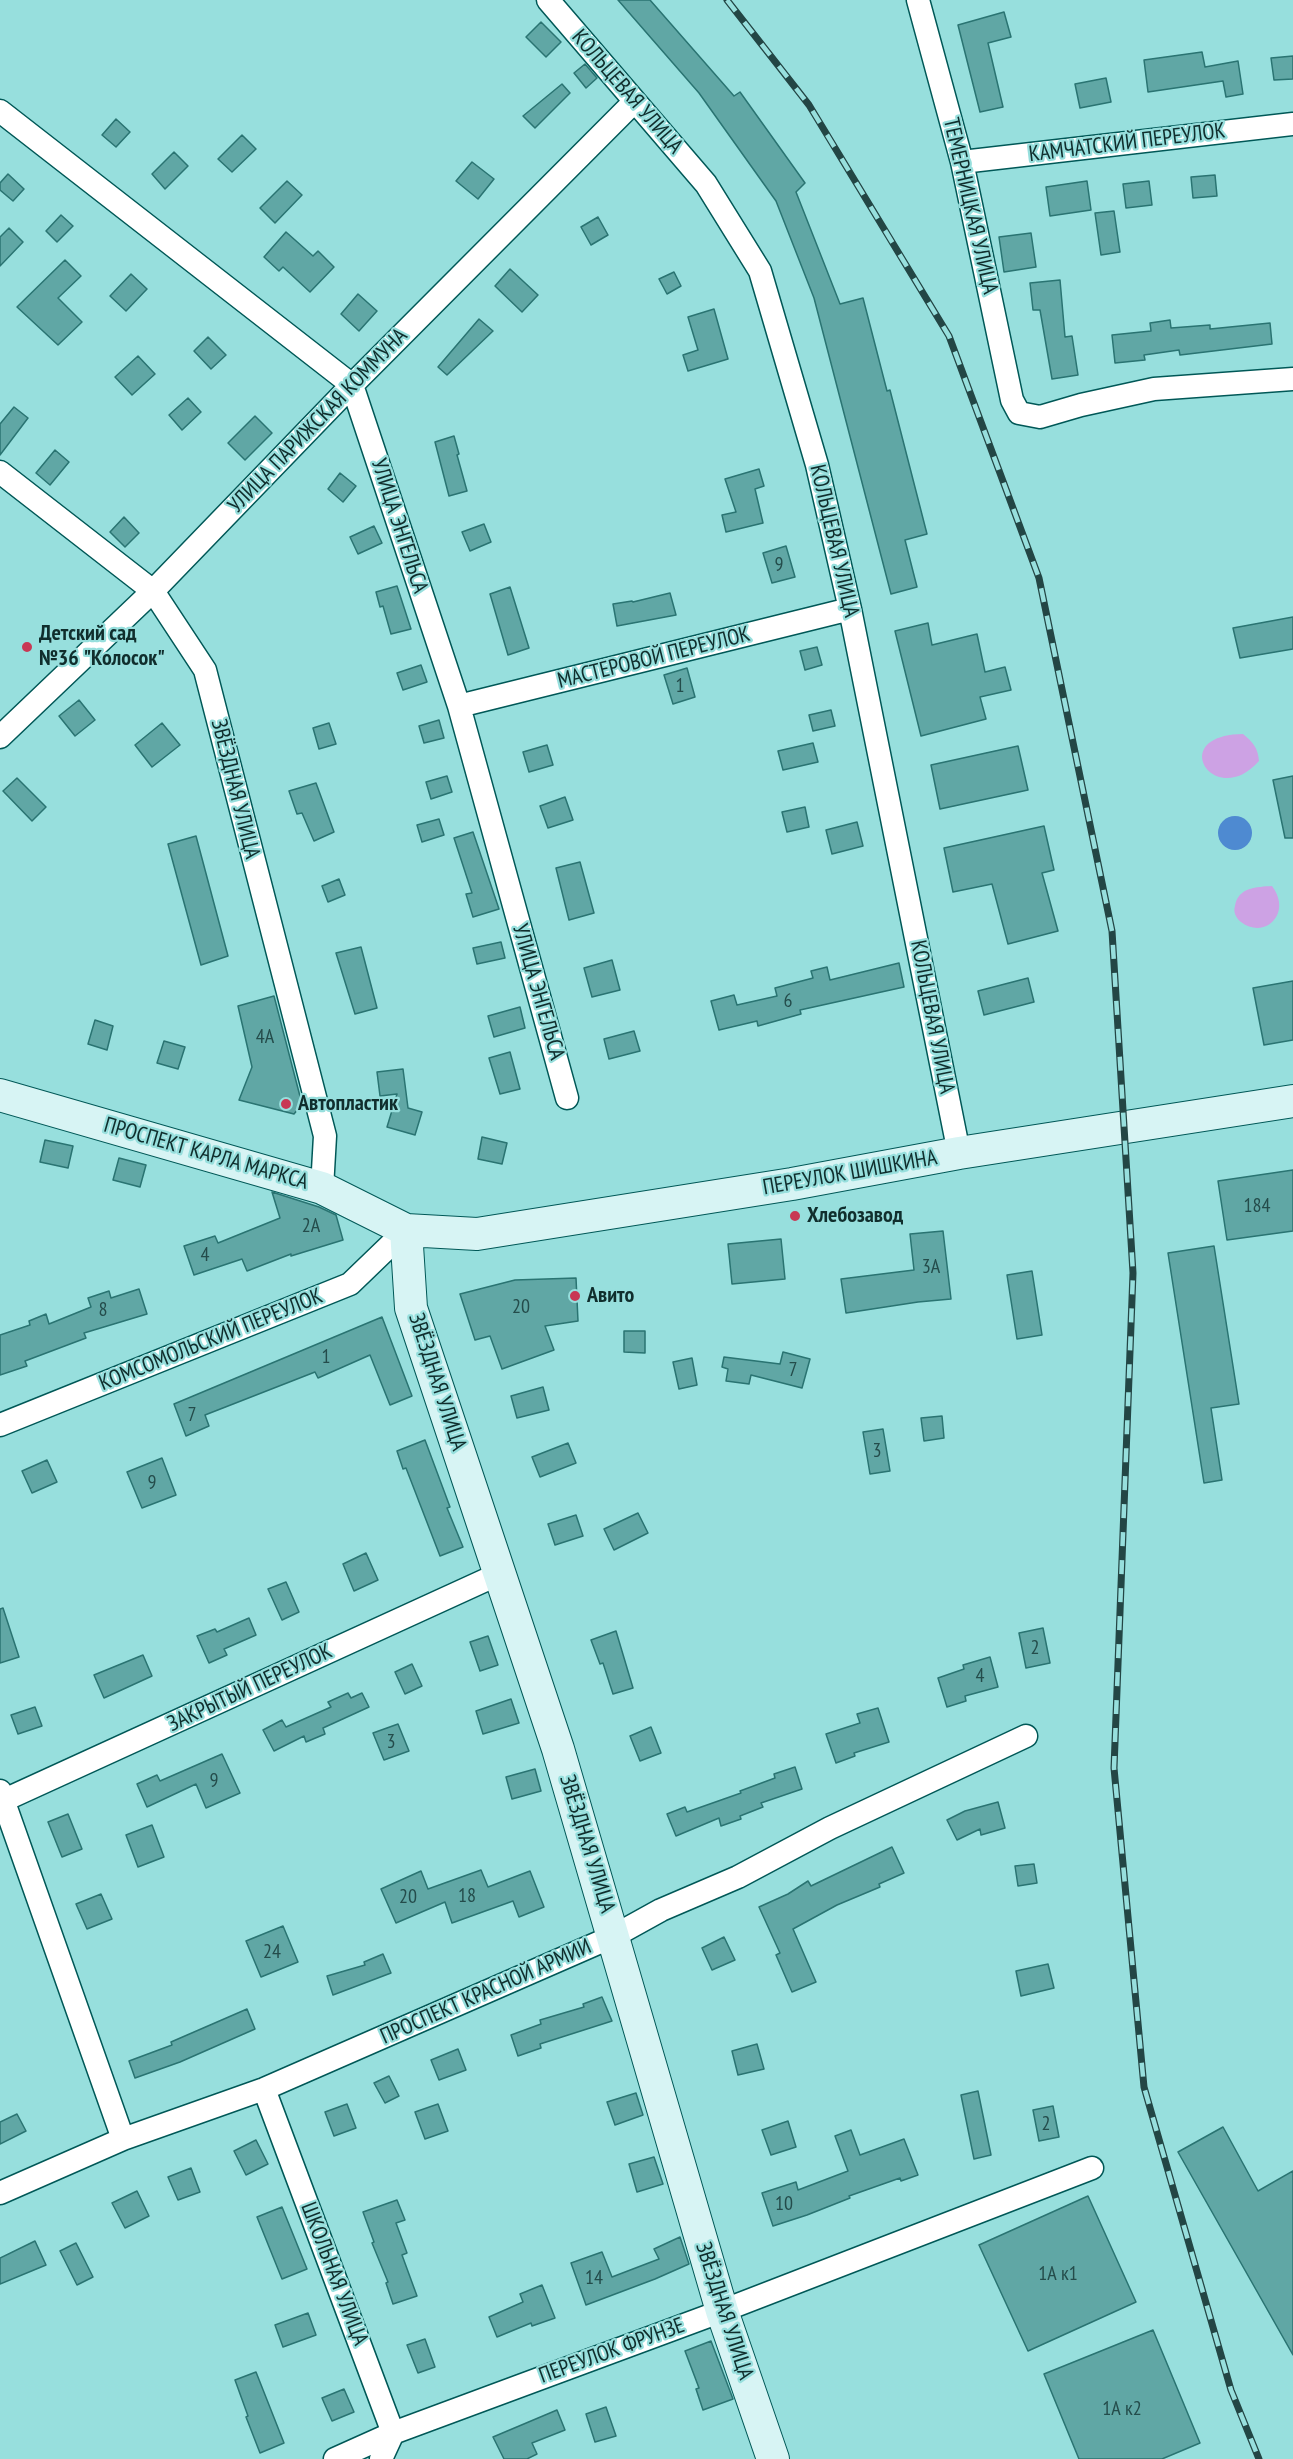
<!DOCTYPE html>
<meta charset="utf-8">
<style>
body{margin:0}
canvas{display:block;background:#97dfdd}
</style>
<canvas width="1293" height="2459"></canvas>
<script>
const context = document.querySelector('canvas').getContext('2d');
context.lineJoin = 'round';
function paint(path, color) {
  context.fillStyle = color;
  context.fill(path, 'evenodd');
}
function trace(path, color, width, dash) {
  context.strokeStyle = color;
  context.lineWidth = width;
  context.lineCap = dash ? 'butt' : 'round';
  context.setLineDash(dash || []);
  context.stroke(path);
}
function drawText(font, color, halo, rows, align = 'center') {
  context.font = font + ' "PT Sans Narrow",sans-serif';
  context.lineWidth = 4.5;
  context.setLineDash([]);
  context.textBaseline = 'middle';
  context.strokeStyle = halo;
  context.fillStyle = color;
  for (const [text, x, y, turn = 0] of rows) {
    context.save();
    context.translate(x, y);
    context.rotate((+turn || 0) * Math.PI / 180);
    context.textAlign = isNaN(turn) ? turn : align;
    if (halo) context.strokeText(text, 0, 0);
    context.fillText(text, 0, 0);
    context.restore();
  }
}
paint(new Path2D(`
 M1243 734C1253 742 1258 748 1259 761 1215 811 1165 735 1243 734Z
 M1272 886C1293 914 1264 940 1241 922 1236 918 1233 912 1235 906 1238 887 1257 887 1272 886Z`), '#cda2e4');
paint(new Path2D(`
 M1218 833a17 17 0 1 1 34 0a17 17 0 1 1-34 0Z`), '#4e8ad1');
const building = new Path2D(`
 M618 0H650L734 96 740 92 805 183 796 192 840 304 863 298 887 391 890 390 927 534 905 540 917 587 891 594 814 298 776 201 699 93Z
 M1004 12 1011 37 988 43 1003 107 980 112 958 25Z
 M541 22 561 42 546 57 526 37Z
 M1202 52 1205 67 1238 61 1243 94 1226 97 1223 81 1148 92 1144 60Z
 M1293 56V79L1274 80 1271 58Z
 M585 64 597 78 586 88 574 73Z
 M1106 78 1111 102 1080 108 1075 84Z
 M562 84 570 93 535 128 523 116Z
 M116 119 130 132 116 147 102 135Z
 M242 135 256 149 232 172 218 159Z
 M174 152 188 166 165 189 152 174Z
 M472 162 494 179 478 199 456 181Z
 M8 174 24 189 13 201 0 190V183Z
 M1215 175 1217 196 1193 198 1191 177Z
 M287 181 302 195 275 223 260 208Z
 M1087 181 1091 210 1050 216 1046 187Z
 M1149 181 1152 205 1126 208 1123 184Z
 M1114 211 1120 252 1101 255 1095 213Z
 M61 215 73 226 57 242 46 231Z
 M598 217 608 235 591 245 581 227Z
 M9 228 23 242 0 266V237Z
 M286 232 313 256 318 251 334 267 310 292 283 267 279 271 264 257Z
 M1031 233 1036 267 1004 272 999 237Z
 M65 260 81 276 58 298 82 322 58 345 17 307Z
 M510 269 538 295 522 312 495 286Z
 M674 272 681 286 667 294 659 279Z
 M131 274 147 289 126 311 110 296Z
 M1060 280 1065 337 1072 336 1078 375 1052 379 1040 310H1033L1030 283Z
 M358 294 377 311 359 331 341 314Z
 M714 309 728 359 688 371 683 355 698 350 688 317Z
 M479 319 493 331 447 375 438 367Z
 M1170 320 1171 328 1210 325V329L1270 323 1272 344 1180 355 1179 350 1144 355 1145 360 1115 363 1112 335 1151 331 1150 323Z
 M208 337 226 355 211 369 194 351Z
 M138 356 155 374 132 395 115 377Z
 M188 398 201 412 182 430 169 415Z
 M14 407 28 418 0 455V424Z
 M255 416 272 433 245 460 228 443Z
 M454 436 459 454 457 455 467 491 449 496 435 442Z
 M55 450 69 462 50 485 36 473Z
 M759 469 764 486 755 489 763 523 726 532 722 515 736 512 725 479Z
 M340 473 356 486 343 502 328 489Z
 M124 517 139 533 125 547 110 532Z
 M484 524 491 542 470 551 462 532Z
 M374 526 382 543 358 554 350 537Z
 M786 546 795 577 772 583 763 553Z
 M397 586 411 629 391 634 383 606 380 607 376 592Z
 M510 587 529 648 508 655 490 594Z
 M670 593 676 615 617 626 613 604 632 601 633 602Z
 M1293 617V649L1240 658 1233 628Z
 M928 623 932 645 977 634 985 672 1005 667 1011 690 980 697 986 719 921 736 895 631Z
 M817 647 822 665 805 670 800 651Z
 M421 665 427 682 403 690 397 673Z
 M687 668 695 697 673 704 664 675Z
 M79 700 95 720 75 736 59 716Z
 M831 710 835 726 813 731 809 715Z
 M439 720 444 738 424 743 419 726Z
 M162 723 180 745 152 767 135 745Z
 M329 723 336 744 319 749 313 728Z
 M813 743 818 762 783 770 778 751Z
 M547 745 553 765 529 772 523 752Z
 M1018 746 1028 790 940 809 931 765Z
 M447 776 452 792 431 799 426 782Z
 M1293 776V838H1285L1273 780Z
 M17 778 46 807 32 821 3 791Z
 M316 783 334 832 314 841 302 813 297 814 289 791Z
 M565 797 573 820 548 828 540 806Z
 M805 807 809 827 787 832 782 812Z
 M439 819 444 835 422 842 417 825Z
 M857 822 863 846 832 854 826 830Z
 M1044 826 1054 870 1042 873 1058 931 1008 944 992 884 953 892 944 848Z
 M473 832 499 909 473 917 466 894 472 893 454 838Z
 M196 836 228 956 201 965 168 844Z
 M580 862 594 913 569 920 556 868Z
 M339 879 345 895 328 902 322 886Z
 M501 942 505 958 477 964 473 948Z
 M361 947 377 1008 355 1014 336 953Z
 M612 960 620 990 592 997 584 968Z
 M899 963 904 987 800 1010 801 1014 758 1026 757 1021 719 1030 711 1001 734 995 737 1005 777 996 775 988 813 978 811 971 827 967 830 980Z
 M1028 978 1034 1002 984 1015 978 991Z
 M1293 981V1040L1264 1045 1253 988Z
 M274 996 302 1104 294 1114 239 1100 252 1067 238 1006Z
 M520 1007 525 1028 494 1037 488 1016Z
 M95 1020 113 1026 107 1050 88 1044Z
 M634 1031 640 1051 609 1059 604 1039Z
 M164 1041 185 1047 178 1069 157 1063Z
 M510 1052 520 1089 500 1094 489 1058Z
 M403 1069 408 1108 422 1112 415 1135 387 1127 397 1094 380 1096 377 1072Z
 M482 1137 507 1143 502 1164 478 1159Z
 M45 1140 73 1146 68 1168 40 1162Z
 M119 1158 146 1165 140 1187 113 1180Z
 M1293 1170V1231L1227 1240 1218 1181Z
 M272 1192 319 1207 336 1215 343 1240 291 1256V1254L247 1271 242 1259 194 1275 184 1246 215 1236 218 1243 280 1218Z
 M943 1231 951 1299 918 1302 846 1313 841 1279 914 1270 910 1234Z
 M781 1239 785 1279 732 1284 728 1244Z
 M1214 1246 1239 1404 1211 1408 1222 1480 1204 1483 1168 1253Z
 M1032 1271 1042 1335 1017 1339 1007 1275Z
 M576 1278 578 1321 545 1326 554 1350 502 1369 490 1336 475 1340 460 1294 515 1280Z
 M139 1289 147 1314 84 1333 86 1338 25 1361 27 1366 0 1375V1335L30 1325 29 1321 46 1314 49 1324 91 1307 88 1298 109 1291 111 1298Z
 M382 1317 412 1396 390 1405 370 1355 318 1378 315 1372 205 1415 209 1426 186 1436 174 1404Z
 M624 1331H645V1353L624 1352Z
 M783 1352 810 1359 802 1388 751 1375 749 1384 726 1381 728 1369 722 1367 724 1357 780 1364Z
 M692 1358 697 1385 679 1389 673 1362Z
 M543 1387 549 1410 517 1418 511 1396Z
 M942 1416 944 1438 924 1441 921 1418Z
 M883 1429 890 1471 870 1474 863 1432Z
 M425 1440 450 1507 447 1508 463 1547 440 1556 406 1468 403 1469 397 1451Z
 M568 1443 576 1463 540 1477 532 1457Z
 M162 1458 176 1495 142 1508 127 1472Z
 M47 1460 57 1482 32 1493 22 1471Z
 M638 1513 648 1533 614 1550 604 1529Z
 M576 1515 583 1536 555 1545 548 1524Z
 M366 1553 378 1580 354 1591 343 1564Z
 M286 1582 299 1612 282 1620 268 1589Z
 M3 1608 19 1657 0 1663V1609Z
 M249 1618 256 1635 224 1649 227 1655 209 1663 197 1636 215 1629 217 1632Z
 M1043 1628 1050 1663 1026 1668 1019 1633Z
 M616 1631 633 1688 613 1694 603 1663 600 1664 591 1640Z
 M488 1636 498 1665 480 1671 470 1642Z
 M143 1655 152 1676 104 1698 94 1675Z
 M990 1657 998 1687 965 1696 966 1701 947 1707 938 1678 964 1669 963 1665Z
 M412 1664 422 1686 405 1694 395 1672Z
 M348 1693 351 1698 362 1693 369 1707 323 1728 325 1734 306 1742 304 1736 274 1751 263 1730 282 1720 286 1727 331 1707 328 1702Z
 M511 1699 519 1723 483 1734 476 1711Z
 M35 1707 42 1726 18 1734 11 1715Z
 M878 1708 889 1742 854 1753 855 1756 836 1763 826 1734 860 1723 857 1714Z
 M398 1724 409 1751 384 1760 373 1733Z
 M651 1727 661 1753 640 1761 630 1736Z
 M222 1754 240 1793 206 1808 196 1784 147 1807 137 1784 157 1775 160 1781Z
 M795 1767 802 1789 761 1803 763 1807 740 1816 741 1819 721 1826 719 1818 676 1836 667 1814 685 1807 687 1812 741 1793 740 1791 775 1778 774 1774Z
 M535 1769 541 1791 512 1799 506 1777Z
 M998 1802 1005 1828 981 1835 980 1829 957 1840 947 1820 965 1811Z
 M68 1814 82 1849 62 1857 48 1822Z
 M152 1825 164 1857 138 1867 126 1835Z
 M892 1847 904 1873 879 1884 880 1887 837 1905 793 1929 816 1982 792 1992 776 1955 780 1953 759 1907 788 1894 808 1881 811 1886Z
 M1034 1864 1037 1883 1018 1886 1015 1866Z
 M481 1870 488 1887 530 1871 544 1907 519 1917 513 1901 452 1923 445 1902 396 1923 381 1889 421 1871 428 1889Z
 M101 1894 112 1919 87 1929 76 1904Z
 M283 1926 298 1962 261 1977 246 1941Z
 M724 1937 735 1960 712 1970 702 1948Z
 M383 1954 391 1973 333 1995 327 1976 365 1965 364 1962Z
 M1048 1964 1054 1988 1021 1996 1016 1971Z
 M602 1997 612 2021 540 2044 541 2048 518 2056 511 2035 541 2024 540 2020 584 2007 583 2004Z
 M247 2009 255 2029 180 2062 135 2078 129 2061 172 2045 171 2042Z
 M757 2044 764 2069 738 2075 732 2051Z
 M458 2049 466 2070 439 2080 431 2060Z
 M389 2076 399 2096 385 2103 374 2083Z
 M978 2091 991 2155 974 2159 961 2095Z
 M636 2093 643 2115 615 2125 607 2102Z
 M347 2104 356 2128 334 2136 325 2112Z
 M438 2104 448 2131 425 2139 415 2112Z
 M1053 2106 1059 2137 1039 2141 1033 2110Z
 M17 2114 26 2131 0 2144V2122Z
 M788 2121 796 2147 771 2155 762 2130Z
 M1223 2127 1258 2191 1293 2171V2355L1178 2152Z
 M851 2130 860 2155 904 2139 918 2175 901 2181 900 2178 849 2196 850 2198 807 2215 773 2226 762 2193 796 2182 798 2190 848 2171 835 2136Z
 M256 2140 268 2164 246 2175 234 2151Z
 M654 2157 663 2184 637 2192 629 2164Z
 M191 2168 200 2192 178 2200 168 2177Z
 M137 2191 149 2216 125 2228 112 2203Z
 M1088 2196 1136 2302 1028 2351 979 2245Z
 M397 2200 405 2220 396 2223 407 2253 402 2255 417 2296 393 2304 386 2283 388 2282 372 2243 374 2242 363 2212Z
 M282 2207 307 2269 282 2279 257 2217Z
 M680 2237 689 2264 655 2279 586 2305 571 2263 602 2252 612 2277 659 2259 654 2249Z
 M35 2241 46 2265 0 2284V2258Z
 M76 2243 93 2277 77 2285 60 2251Z
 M542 2285 555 2318 532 2326 531 2323 497 2337 489 2317 523 2302 520 2294Z
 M308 2313 316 2335 283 2347 275 2325Z
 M1153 2330 1200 2443 1162 2459H1079L1044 2374Z
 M425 2339 435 2367 418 2373 407 2345Z
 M711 2341 733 2399 703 2410 696 2389 699 2388 685 2351Z
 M256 2372 284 2443 260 2453 246 2417 248 2416 235 2380Z
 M344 2389 354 2412 332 2421 322 2398Z
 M606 2407 616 2436 595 2442 586 2414Z
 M557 2410 565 2430 532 2443 537 2454 527 2459H504L493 2437Z`);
paint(building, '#60a7a5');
trace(building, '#2a7472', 1.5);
const minor = new Path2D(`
 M548 0 706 184 760 271 817 465 850 609 959 1153
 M918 0 962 162 1012 400 1019 413 1040 417 1081 405 1154 389 1293 379
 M0 111 352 385 459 706 567 1098
 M962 162 1293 124
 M0 472 153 591 205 670 325 1136 322 1188
 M459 706 850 609
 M0 737 153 591 352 385 634 102
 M0 1425 350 1284 406 1230
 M0 1791 123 2139
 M0 1802 501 1573
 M264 2089 393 2433 381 2459
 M0 2193 123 2139 264 2089 614 1936 661 1910 738 1877 830 1828 1026 1736
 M335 2459 393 2433 722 2311 1092 2168`);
const secondary = new Path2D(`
 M0 1095 322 1188 406 1230 477 1234 792 1184 959 1153 1293 1101
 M406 1230 411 1308 558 1749 722 2311 773 2459`);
trace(minor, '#005857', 25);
trace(secondary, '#005857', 34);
trace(minor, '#fff', 22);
trace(secondary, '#d7f4f4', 32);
const rail = new Path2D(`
 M727 0 809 105 949 336 1039 578 1112 931 1133 1273 1114 1768 1144 2087 1231 2390 1259 2459`);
trace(rail, '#234645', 7);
trace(rail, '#97dfdd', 4.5, [14]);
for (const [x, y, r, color] of [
 [27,647,6,"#c83854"],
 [286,1104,6,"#c83854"],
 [795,1216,6,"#c83854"],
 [575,1296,6,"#c83854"]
]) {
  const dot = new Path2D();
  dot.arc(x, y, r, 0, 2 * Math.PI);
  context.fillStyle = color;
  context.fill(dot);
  trace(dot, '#97dfdd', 2);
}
drawText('20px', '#244c4b', null, [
 ["9",779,565],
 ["1",680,686],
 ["6",788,1001],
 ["4А",265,1037],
 ["184",1257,1206],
 ["2А",311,1226],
 ["4",205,1255],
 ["3А",931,1267],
 ["20",521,1307],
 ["8",103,1310],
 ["1",326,1357],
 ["7",793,1370],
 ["7",192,1415],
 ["3",877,1451],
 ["9",152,1483],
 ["2",1035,1648],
 ["4",980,1676],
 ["3",391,1742],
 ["9",214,1781],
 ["18",467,1896],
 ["20",408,1897],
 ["24",272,1952],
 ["2",1046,2124],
 ["10",784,2204],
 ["1А к1",1058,2274],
 ["14",594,2278],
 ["1А к2",1122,2409]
]);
drawText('22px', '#102e2d', '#97dfdd', [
 ["КОЛЬЦЕВАЯ УЛИЦА",627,92,49],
 ["КАМЧАТСКИЙ ПЕРЕУЛОК",1127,143,-7],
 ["ТЕМЕРНИЦКАЯ УЛИЦА",970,206,77],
 ["УЛИЦА ПАРИЖСКАЯ КОММУНА",318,421,-46],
 ["УЛИЦА ЭНГЕЛЬСА",399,526,72],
 ["КОЛЬЦЕВАЯ УЛИЦА",834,541,77],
 ["МАСТЕРОВОЙ ПЕРЕУЛОК",654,658,-14],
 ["ЗВЁЗДНАЯ УЛИЦА",235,789,76],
 ["УЛИЦА ЭНГЕЛЬСА",538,992,74],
 ["КОЛЬЦЕВАЯ УЛИЦА",932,1017,79],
 ["ПРОСПЕКТ КАРЛА МАРКСА",206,1154,16],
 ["ПЕРЕУЛОК ШИШКИНА",850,1173,-10],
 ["КОМСОМОЛЬСКИЙ ПЕРЕУЛОК",211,1340,-22],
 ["ЗВЁЗДНАЯ УЛИЦА",437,1382,72],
 ["ЗАКРЫТЫЙ ПЕРЕУЛОК",250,1688,-25],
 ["ЗВЁЗДНАЯ УЛИЦА",587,1844,73],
 ["ПРОСПЕКТ КРАСНОЙ АРМИИ",486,1992,-24],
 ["ШКОЛЬНАЯ УЛИЦА",334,2274,69],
 ["ЗВЁЗДНАЯ УЛИЦА",724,2311,72],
 ["ПЕРЕУЛОК ФРУНЗЕ",612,2351,-20]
]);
drawText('bold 22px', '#102e2d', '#97dfdd', [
 ["Детский сад",39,634],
 ["№36 \"Колосок\"",39,659],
 ["Автопластик",298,1104],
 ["Хлебозавод",807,1216],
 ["Авито",587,1296]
], 'left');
</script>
